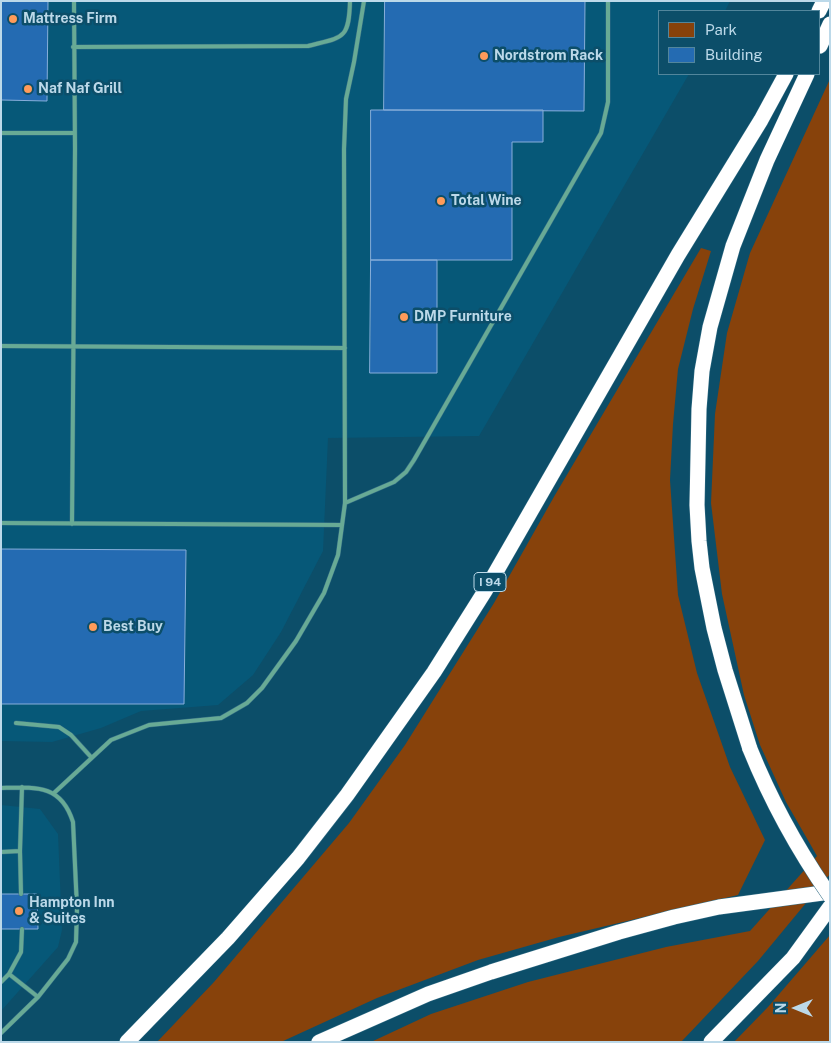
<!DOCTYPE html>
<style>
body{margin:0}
#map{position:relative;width:831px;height:1043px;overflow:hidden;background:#0c4e69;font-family:"Public Sans",sans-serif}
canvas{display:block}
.frame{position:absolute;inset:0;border:2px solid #bcd9e9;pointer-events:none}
.legend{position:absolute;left:658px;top:10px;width:162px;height:65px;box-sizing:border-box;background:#0c4e69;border:1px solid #52869c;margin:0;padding:6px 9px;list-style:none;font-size:15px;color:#bcd9e9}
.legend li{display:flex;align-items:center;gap:10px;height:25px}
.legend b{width:25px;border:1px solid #52869c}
.north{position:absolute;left:771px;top:983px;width:50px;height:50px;-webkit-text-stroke:4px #0c4e69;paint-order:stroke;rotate:270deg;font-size:14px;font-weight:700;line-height:20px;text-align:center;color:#bcd9e9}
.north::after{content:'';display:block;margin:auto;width:18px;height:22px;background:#bcd9e9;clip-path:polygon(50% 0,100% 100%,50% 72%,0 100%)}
</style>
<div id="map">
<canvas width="831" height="1043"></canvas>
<div class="frame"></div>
<ul class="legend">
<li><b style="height:14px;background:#87420b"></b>Park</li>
<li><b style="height:14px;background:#246bb2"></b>Building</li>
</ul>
<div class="north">N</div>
</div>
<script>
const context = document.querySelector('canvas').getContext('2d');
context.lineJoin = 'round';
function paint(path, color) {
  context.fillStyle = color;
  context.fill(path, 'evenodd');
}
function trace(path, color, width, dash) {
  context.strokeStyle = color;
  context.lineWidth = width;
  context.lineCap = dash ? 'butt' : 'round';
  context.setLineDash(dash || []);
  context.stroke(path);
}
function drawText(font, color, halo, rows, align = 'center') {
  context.font = font + ' "Public Sans",sans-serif';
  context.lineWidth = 5;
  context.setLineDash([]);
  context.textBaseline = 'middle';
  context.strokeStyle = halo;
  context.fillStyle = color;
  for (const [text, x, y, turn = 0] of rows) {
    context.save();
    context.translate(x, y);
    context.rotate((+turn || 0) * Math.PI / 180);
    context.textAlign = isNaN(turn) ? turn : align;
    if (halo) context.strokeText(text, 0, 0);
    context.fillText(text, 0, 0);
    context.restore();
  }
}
paint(new Path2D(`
 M1 1H730L725 11H660V74H689L479 436 328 438 323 551 281 632 253 675 218 705 141 711 101 728 52 742 1 741Z
 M1 805 40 809 58 834 62 930 58 947 1 1011Z`), '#065878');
paint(new Path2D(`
 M830 79V874L758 961 681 1042H371L431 1014 528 982 666 947 750 931 817 856 786 802 760 745 744 695 722 594 711 503 715 414 727 333 750 253Z
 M701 248 711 251 693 309 678 369 673 424 670 480 678 595 697 673 730 767 765 840 738 895 559 937 478 960 377 998 281 1042H157L214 982 349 823 405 745 494 603 555 495Z
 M830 935V1042H734L768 1007Z`), '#87420b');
const building = new Path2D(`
 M1 1H48L47 101 1 100Z
 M385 1H585L584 111 384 110Z
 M371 110H543V142H512V260H371Z
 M371 260H437V373H370Z
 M1 549 186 550 184 704H1Z
 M1 894H37L38 929H1Z`);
paint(building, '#246bb2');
trace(building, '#87aeda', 1);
const service = new Path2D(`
 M73 47 308 46C343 37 349 40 350 1
 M1 133H74
 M1 346 345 348
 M345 503 394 482 406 472 414 460 601 133 608 102V1
 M1 523 341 525
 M72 524 75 149 74 1
 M16 723 59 727 71 735 91 757
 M1 788C36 787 61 784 73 822L77 908 76 942 68 959 38 997 1 1033
 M54 793 111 740 149 725 221 718 247 703 262 688 296 641 324 593 338 555 345 503 344 149 346 99 354 62 364 1
 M20 851 22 787
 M1 852 20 851 21 894
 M9 974 21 952 22 929
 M1 982 9 974 38 997`);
const motorway = new Path2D(`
 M819 11 824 1
 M820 46 830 24
 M750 749 725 670 714 628 702 568 699 541 697 505 699 409 702 371 710 327 733 246 767 160 807 74
 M127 1042 228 938 298 858 347 795 434 672 485 591 678 255 761 120 786 74
 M319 1042 428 994 491 972 619 932 674 917 719 907 830 892
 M711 1042 793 958 830 907`);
trace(service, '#336d85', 5);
trace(motorway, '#336d85', 16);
trace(service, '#68aa95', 4);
trace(motorway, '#fff', 15);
const motorwayBridge = new Path2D(`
 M750 749C771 801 798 850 830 896`);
trace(motorwayBridge, '#336d85', 16, []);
trace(motorwayBridge, '#fff', 15);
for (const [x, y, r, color] of [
 [13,19,5,"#ff9b5a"],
 [484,56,5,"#ff9b5a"],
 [28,89,5,"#ff9b5a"],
 [441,201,5,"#ff9b5a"],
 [404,317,5,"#ff9b5a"],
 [93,627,5,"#ff9b5a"],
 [19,911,5,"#ff9b5a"]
]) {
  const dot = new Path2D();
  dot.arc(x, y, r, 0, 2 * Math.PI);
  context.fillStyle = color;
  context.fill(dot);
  trace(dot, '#0c4e69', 2);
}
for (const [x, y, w] of [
 [490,582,32]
]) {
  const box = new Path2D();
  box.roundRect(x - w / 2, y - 9.5, w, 19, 4);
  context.fillStyle = '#0c4e69';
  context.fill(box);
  trace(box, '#bcd9e9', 1);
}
drawText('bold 12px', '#bcd9e9', null, [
 ["I 94",490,582]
]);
drawText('bold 14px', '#bcd9e9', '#0c4e69', [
 ["Mattress Firm",23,19],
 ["Nordstrom Rack",494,56],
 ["Naf Naf Grill",38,89],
 ["Total Wine",451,201],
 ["DMP Furniture",414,317],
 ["Best Buy",103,627],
 ["Hampton Inn",29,903],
 ["& Suites",29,919]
], 'left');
</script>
